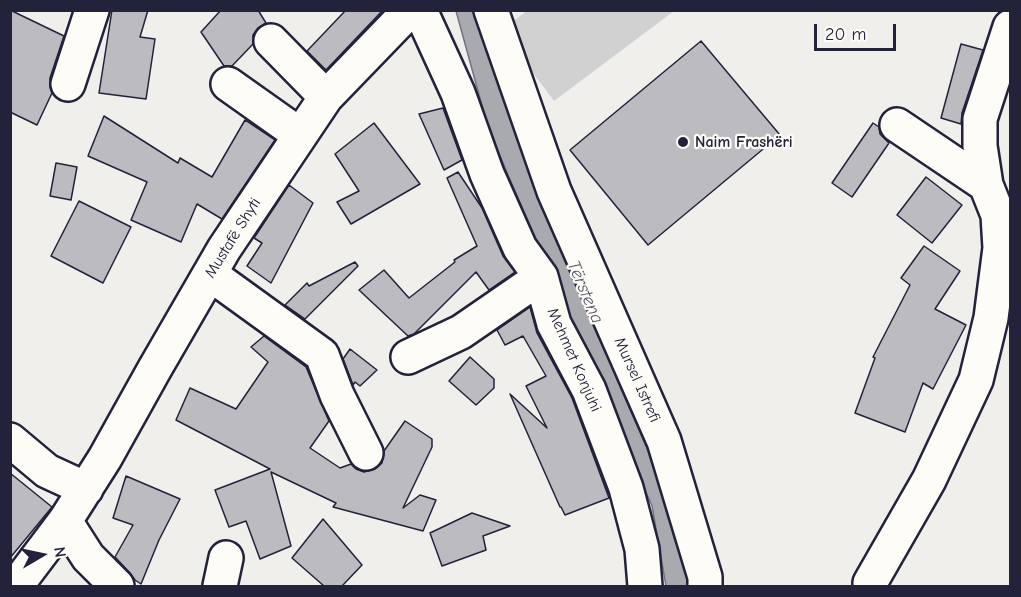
<!DOCTYPE html>
<meta charset="utf-8">
<style>
body{margin:0}
#map{position:relative;width:1021px;height:597px;overflow:hidden;background:#f0efec;font-family:"Comic Neue",sans-serif}
canvas{display:block}
.frame{position:absolute;inset:0;border:12px solid #22223b;pointer-events:none}
.north{position:absolute;left:12px;top:525px;width:60px;height:60px;-webkit-text-stroke:4px #fdfcf7;paint-order:stroke;rotate:81deg;font-size:16px;font-weight:700;line-height:24px;text-align:center;color:#22223b}
.north::after{content:'';display:block;margin:auto;width:21px;height:27px;background:#22223b;clip-path:polygon(50% 0,100% 100%,50% 72%,0 100%)}
.scale{position:absolute;left:814px;top:24px;width:82px;height:27px;box-sizing:border-box;border:3px solid #22223b;border-top:0;padding-left:8px;font-size:18px;line-height:21px;white-space:nowrap;color:#22223b;-webkit-text-stroke:4px #fdfcf7;paint-order:stroke}
</style>
<div id="map">
<canvas width="1021" height="597"></canvas>
<div class="frame"></div>
<div class="north">N</div>
<div class="scale">20 m</div>
</div>
<script>
const context = document.querySelector('canvas').getContext('2d');
context.lineJoin = 'round';
function paint(path, color) {
  context.fillStyle = color;
  context.fill(path, 'evenodd');
}
function trace(path, color, width, dash) {
  context.strokeStyle = color;
  context.lineWidth = width;
  context.lineCap = dash ? 'butt' : 'round';
  context.setLineDash(dash || []);
  context.stroke(path);
}
function drawText(font, color, halo, rows, align = 'center') {
  context.font = font + ' "Comic Neue",sans-serif';
  context.lineWidth = 4.5;
  context.setLineDash([]);
  context.textBaseline = 'middle';
  context.strokeStyle = halo;
  context.fillStyle = color;
  for (const [text, x, y, turn = 0] of rows) {
    context.save();
    context.translate(x, y);
    context.rotate((+turn || 0) * Math.PI / 180);
    context.textAlign = isNaN(turn) ? turn : align;
    if (halo) context.strokeText(text, 0, 0);
    context.fillText(text, 0, 0);
    context.restore();
  }
}
paint(new Path2D(`
 M527 11H674L554 101 501 30Z`), '#d2d1d1');
const water = new Path2D(`
 M456 11H478L529 169 619 384 676 515 691 586H666L652 506 489 131Z`);
paint(water, '#a9a9b0');
trace(water, '#737381', 1.5);
const building = new Path2D(`
 M10 10 64 36 50 78V87L52 93 37 125 10 112Z
 M112 10H148L140 37 155 39 146 99 99 93Z
 M221 10H258L266 23 258 28 253 35V44L232 66H224L201 32Z
 M346 10H383L326 70 307 51Z
 M701 41 780 135 648 245 570 150Z
 M961 44 983 50 962 113 961 124 941 118Z
 M443 108 462 160 444 170 419 114Z
 M104 116 178 163 180 158 212 177 245 120 275 140 222 219 197 204 181 242 131 220 147 182 88 156Z
 M374 123 420 184 351 224 337 202 359 191 335 154Z
 M873 123 879 127 880 134 889 143 852 197 832 183Z
 M56 163 77 167 71 200 50 196Z
 M458 172 482 208 503 256 515 272 489 290 476 272 414 334 408 336 359 290 384 270 409 298 455 262 454 260 477 246 447 178Z
 M926 177 962 205 932 243 897 215Z
 M289 185 313 203 271 283 247 266 262 243 254 238Z
 M79 201 131 227 103 283 51 256Z
 M924 246 960 271 935 309 966 325 933 389 923 383 905 432 855 413 875 358 873 357 910 285 901 278Z
 M355 262 358 266 305 319 285 305 307 283 309 286Z
 M530 307 537 333 572 398 609 498 565 515 561 507H560L510 394 547 428 526 386 546 376 523 336 505 345 497 330Z
 M264 336 306 367 329 421 310 448 340 468 351 464 356 469 364 472 375 469 382 463 384 451 405 421 432 439V447L403 508 420 495 436 500 423 531 333 507 336 503 271 472 291 546 260 559 246 521 229 527 215 490 270 469 176 420 190 388 236 409 268 362 251 347Z
 M350 349 377 370 360 386 355 382 353 385 343 359Z
 M470 357 494 379V388L476 405 449 381Z
 M10 473 52 507 10 558Z
 M126 476 180 499 159 540 141 584 135 580 130 573 115 557 133 525 113 518Z
 M472 513 510 526 483 536 486 550 442 566 430 533Z
 M323 519 362 565 342 586H324L292 558Z`);
paint(building, '#bcbcc0');
trace(building, '#22223b', 1.5);
const minor = new Path2D(`
 M420 10 458 93 487 174 520 248 541 277 554 324 589 390 626 488 642 549 645 586
 M491 10 554 191 664 441 705 577V586
 M271 41 326 97
 M68 84 92 10
 M228 84 300 135
 M897 125 986 185
 M210 274 322 355 337 395 366 453
 M408 357 461 332 541 277
 M10 440 47 471 86 489
 M65 521 88 557 117 586
 M870 583 929 480 976 380 991 318 1000 248 998 215 986 185 980 146V119L1010 27
 M16 586 65 521 105 458 154 370 224 249 326 97 410 10
 M220 586 226 558`);
trace(minor, '#22223b', 38);
trace(minor, '#fdfcf7', 33);
for (const [x, y, r, color] of [
 [683,142,6,"#22223b"]
]) {
  const dot = new Path2D();
  dot.arc(x, y, r, 0, 2 * Math.PI);
  context.fillStyle = color;
  context.fill(dot);
  trace(dot, '#fdfcf7', 2);
}
drawText('bold 16px', '#22223b', '#fdfcf7', [
 ["Naim Frashëri",695,142]
], 'left');
drawText('16px', '#22223b', '#fdfcf7', [
 ["Mustafë Shyti",233,238,-58],
 ["Mehmet Konjuhi",574,360,66],
 ["Mursel Istrefi",637,380,66]
]);
drawText('italic 18px', '#58586a', '#fdfcf7', [
 ["Tërstena",585,292,67]
]);
</script>
